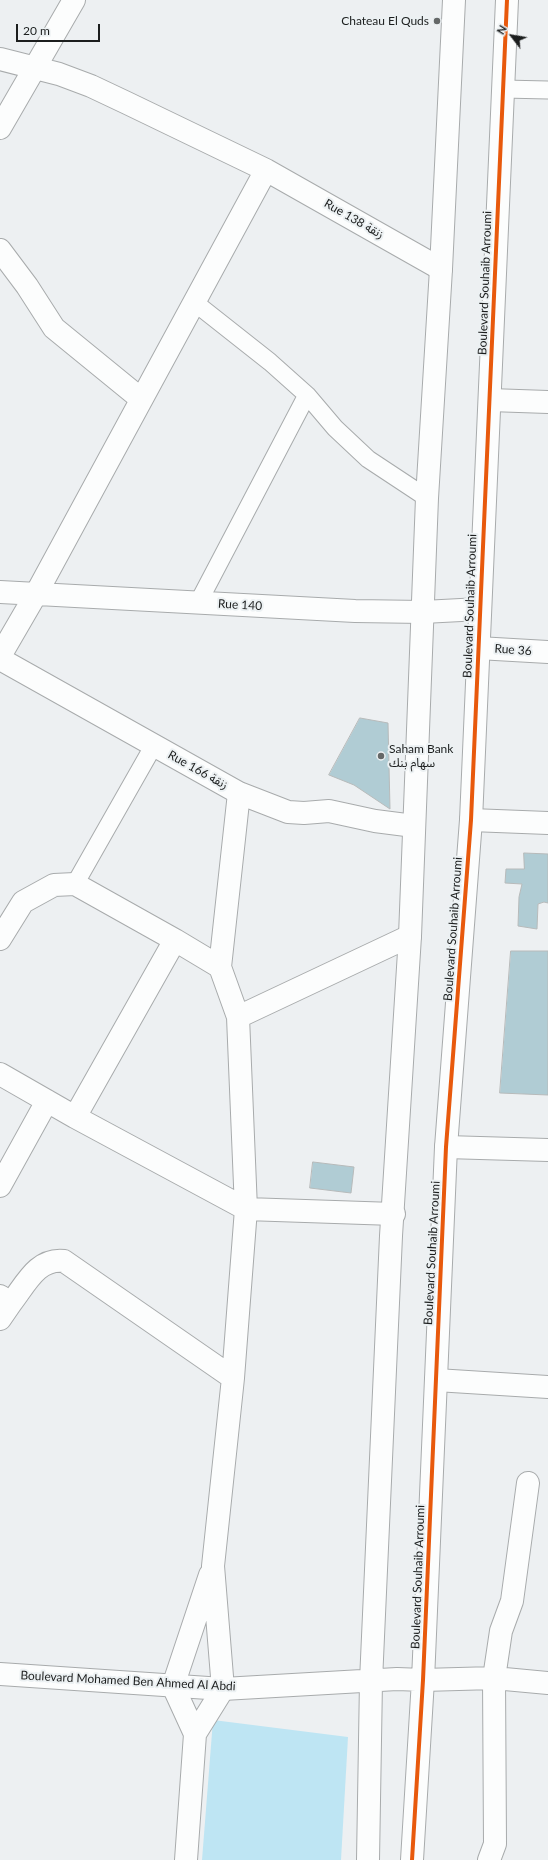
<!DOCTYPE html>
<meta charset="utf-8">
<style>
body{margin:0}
#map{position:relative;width:548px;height:1860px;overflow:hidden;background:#edf0f2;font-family:Lato,sans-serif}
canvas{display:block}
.north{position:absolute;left:492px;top:16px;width:40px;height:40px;-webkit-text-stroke:3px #ecf1f3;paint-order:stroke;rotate:301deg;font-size:11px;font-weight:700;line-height:16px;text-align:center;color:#1c1e1e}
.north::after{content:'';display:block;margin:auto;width:14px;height:18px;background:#1c1e1e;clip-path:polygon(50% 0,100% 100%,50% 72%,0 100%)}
.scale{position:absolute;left:16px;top:24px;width:84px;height:18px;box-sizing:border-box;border:2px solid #1c1e1e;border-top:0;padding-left:5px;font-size:12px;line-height:14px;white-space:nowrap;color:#1c1e1e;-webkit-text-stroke:3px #ecf1f3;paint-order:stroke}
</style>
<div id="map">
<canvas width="548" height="1860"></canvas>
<div class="north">N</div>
<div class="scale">20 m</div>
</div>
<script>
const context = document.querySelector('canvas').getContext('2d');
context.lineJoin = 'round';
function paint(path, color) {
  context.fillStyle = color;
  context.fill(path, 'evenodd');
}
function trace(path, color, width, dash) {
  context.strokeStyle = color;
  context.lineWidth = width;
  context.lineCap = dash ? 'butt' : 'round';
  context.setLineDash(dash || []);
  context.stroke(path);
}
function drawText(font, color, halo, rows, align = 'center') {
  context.font = font + ' Lato,"Noto Sans Arabic",sans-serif';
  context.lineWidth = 4;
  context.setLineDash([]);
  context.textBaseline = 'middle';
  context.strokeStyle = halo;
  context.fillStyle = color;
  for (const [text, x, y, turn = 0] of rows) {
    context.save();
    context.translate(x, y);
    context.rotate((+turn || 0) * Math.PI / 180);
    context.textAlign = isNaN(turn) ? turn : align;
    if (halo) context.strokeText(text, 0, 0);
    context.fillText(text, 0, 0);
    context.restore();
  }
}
paint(new Path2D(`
 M213 1720 348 1737 341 1860H202Z`), '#bee5f3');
const building = new Path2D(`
 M360 718 388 723 390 809 354 785 329 775Z
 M524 853 548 854V903L544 902 538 904 537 929 518 926 519 897 522 884 505 883 506 869H524Z
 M511 951H548V1095L500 1093Z
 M313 1162 354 1167 351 1193 310 1188Z`);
paint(building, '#b0ccd4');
trace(building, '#b7baba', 1);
const lane = new Path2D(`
 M503 89 548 90
 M194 302 270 362 307 395 335 428 368 459 427 498
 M198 603 307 395
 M75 884 154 745`);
const street = new Path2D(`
 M0 59 59 74 91 86 127 103 266 170 441 269
 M0 128 74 0
 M0 250 27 286 54 328 141 399
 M490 400 548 402
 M0 592 355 611 423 612 480 609
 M478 648 548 652
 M0 656 36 594 266 170
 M0 659 239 793 288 812 304 813 329 811 375 821 414 826
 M471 820 548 823
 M0 939 23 902 54 885 75 884 175 940
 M238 1017 410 936
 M0 1074 75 1117 246 1209 394 1214
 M75 1117 175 940 220 967
 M446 1147 548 1150
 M0 1186 47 1101
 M0 1296 11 1303 0 1319
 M11 1303C26 1284 37 1258 64 1261L233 1378
 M436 1380 548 1387
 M423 1680 494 1678 548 1683
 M195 1734 173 1686 210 1575
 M186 1860 195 1734 223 1689 213 1566 233 1378 246 1209 238 1017 220 967 239 793
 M489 1860 495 1844 494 1678 501 1631 512 1601 528 1483`);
const secondary = new Path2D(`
 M0 1674 223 1689 397 1679 423 1680
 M368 1860 371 1681 391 1236 410 936 427 498 441 269 454 0
 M412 1860 423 1680 446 1147 471 820 507 0`);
trace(lane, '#a8abac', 19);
trace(street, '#a8abac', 24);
trace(secondary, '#a8abac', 24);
trace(lane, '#fcfdfd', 17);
trace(street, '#fcfdfd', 22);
trace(secondary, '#fcfdfd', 22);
trace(new Path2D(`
 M412 1860 423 1680 446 1147 471 820 507 0`), '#e8590c', 4);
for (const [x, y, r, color] of [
 [437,21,4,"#656868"],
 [381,756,4,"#656868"]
]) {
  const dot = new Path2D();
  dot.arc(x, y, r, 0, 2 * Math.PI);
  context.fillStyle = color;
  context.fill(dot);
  trace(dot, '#ecf1f3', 1.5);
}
drawText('12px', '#1c1e1e', '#ecf1f3', [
 ["Chateau El Quds",429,21],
 ["Saham Bank",389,749,"left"],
 ["سهام بنك",389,763,"left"]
], 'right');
drawText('12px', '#1c1e1e', '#ecf1f3', [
 ["Rue 138 زنقة",354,219,30],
 ["Boulevard Souhaib Arroumi",485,283,-88],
 ["Rue 140",240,605,3],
 ["Boulevard Souhaib Arroumi",470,606,-88],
 ["Rue 36",513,650,4],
 ["Rue 166 زنقة",198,770,29],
 ["Boulevard Souhaib Arroumi",453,929,-86],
 ["Boulevard Souhaib Arroumi",432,1253,-87],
 ["Boulevard Souhaib Arroumi",418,1577,-88],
 ["Boulevard Mohamed Ben Ahmed Al Abdi",128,1681,3]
]);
</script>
